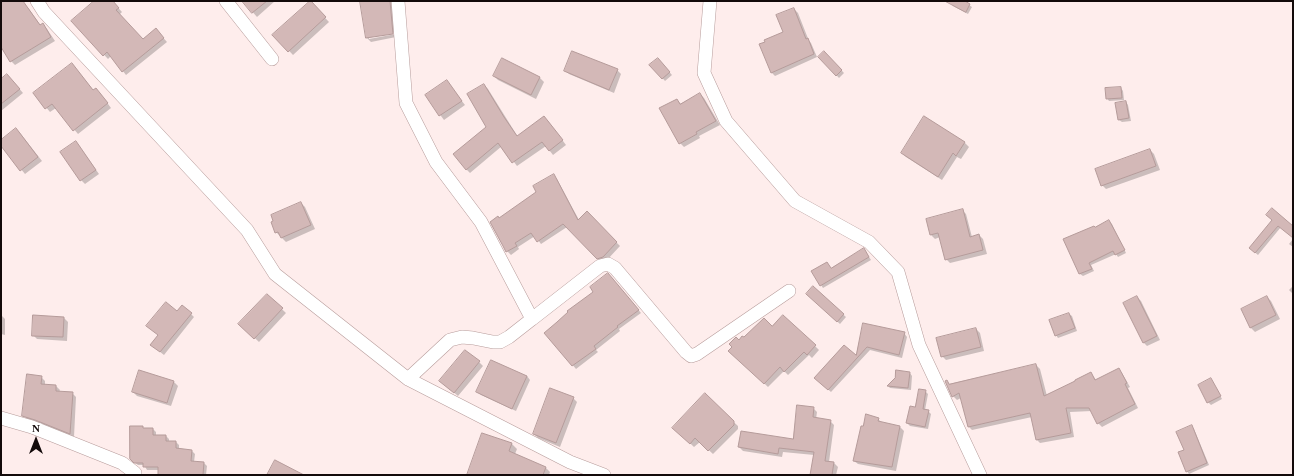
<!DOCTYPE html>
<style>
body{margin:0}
#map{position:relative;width:1294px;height:476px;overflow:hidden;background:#feedec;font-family:Georgia,serif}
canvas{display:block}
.frame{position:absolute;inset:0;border:2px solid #130a0a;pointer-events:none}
.north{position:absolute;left:16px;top:420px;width:40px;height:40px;-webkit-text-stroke:3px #fff;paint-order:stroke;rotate:0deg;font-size:11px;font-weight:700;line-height:16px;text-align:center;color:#130a0a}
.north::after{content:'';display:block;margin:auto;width:14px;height:18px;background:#130a0a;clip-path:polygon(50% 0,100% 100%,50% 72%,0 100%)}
</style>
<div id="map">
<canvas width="1294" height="476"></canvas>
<div class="frame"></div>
<div class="north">N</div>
</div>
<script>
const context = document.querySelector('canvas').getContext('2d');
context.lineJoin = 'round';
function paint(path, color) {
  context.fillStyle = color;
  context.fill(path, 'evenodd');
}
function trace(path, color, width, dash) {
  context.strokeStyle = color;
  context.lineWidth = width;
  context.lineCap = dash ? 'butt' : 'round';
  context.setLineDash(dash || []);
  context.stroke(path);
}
paint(new Path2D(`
 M4 1H21L29 9 41 26 43 25 47 29 55 41 15 65 11 61 1 45V3Z
 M95 1H112L122 12 119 15 143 40 159 33 167 42 126 75 111 56 108 59 72 21Z
 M243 1H275L257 17Z
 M361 1H394L396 32 369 37V39L396 34V37L371 42 367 38Z
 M952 1H963L972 7 968 14 953 6 951 3Z
 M314 6 329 22 293 55 274 35Z
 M794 9 798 13 809 41 811 43 817 57 775 76 771 72 784 33Z
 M824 52 844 73 839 78 819 57Z
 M658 59 672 75 665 81 651 65Z
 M502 60 540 78 544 82 536 99 498 80 494 76Z
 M72 64 94 91 100 93 111 108 78 134 56 108 50 112 35 94Z
 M565 70H617L621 74 614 93 569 74Z
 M11 79 23 93 1 111V80Z
 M447 82 465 105 444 120 426 96Z
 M484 85 488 89 518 137 548 121 566 145 553 155 546 146 517 166 502 146 470 173 466 169 488 127Z
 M1121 88 1123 91 1124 100 1109 101 1107 98Z
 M700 94 704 98 720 125 699 136 700 138 684 147 680 143 677 100 681 104Z
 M1126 102 1128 105 1131 121 1122 122 1119 120 1116 104Z
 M20 133 42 161 25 174 1 145V141Z
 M965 143 969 147 961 159 957 157 942 180 906 157 902 153Z
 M79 146 99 174 85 184 81 180Z
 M1150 150 1154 154 1160 170 1106 189 1102 185Z
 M554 176 557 179 579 220 587 213 620 246 607 260 601 262 567 227 541 244 535 236 518 247 519 249 511 255 507 251 491 222 499 219 537 192Z
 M301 203 305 207 315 229 286 242 276 232Z
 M962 210 966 214 972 237 979 235 983 239 987 254 950 263 946 259 940 237 935 239 931 235Z
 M1273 220 1293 227V237L1281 227 1258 255 1252 250Z
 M1109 221 1112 224 1126 253 1118 257 1116 254 1091 265 1094 271 1083 276 1080 274 1096 228Z
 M1293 239V247L1289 244Z
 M866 252 871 260 823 288 821 285 827 263 831 269Z
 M611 277 641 313 619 329 620 331 596 350 598 352 576 369 546 333Z
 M1293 286V294L1289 290Z
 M813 287 846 317 840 324 807 294Z
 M267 295 286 313 259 342 240 324Z
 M1137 297 1141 301 1160 340 1147 346 1143 342Z
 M1267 297 1271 301 1280 319 1255 332 1251 328 1242 310Z
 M177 312 191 314 194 317 164 355 155 348Z
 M1069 314 1072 316 1077 331 1058 338 1056 335Z
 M1 315 5 319V335L1 334Z
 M64 318 68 322 67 341 37 339 33 335Z
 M864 324 904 333 907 337 902 358 870 350 831 392 818 381 856 357Z
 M772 328 815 346 819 350 812 358 809 355 788 375 784 371 768 387 730 351 739 341Z
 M976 329 980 333 984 351 946 360 942 356Z
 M479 362 483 366 458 396 445 385Z
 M1036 365 1040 369 1047 396 1091 373 1096 380 1118 369 1122 373 1130 387 1128 388 1138 408 1102 427 1098 423 1092 411 1070 412 1074 437 1040 443 1036 439 1032 417 972 430 968 426 961 398 957 400 953 396 947 381 950 385Z
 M910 373 912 376 911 390 890 388 888 386Z
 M527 376 530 380 516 411 481 395 478 392Z
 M41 377 45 381V385L56 386 60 390 59 392 72 393 76 397 74 437 27 419 23 415Z
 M1211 379 1222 399 1211 405 1208 402Z
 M174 382 178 386 171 406 137 396 133 392Z
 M925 391 928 394 925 410 928 411 931 414 928 429 910 426 907 423Z
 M573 398 577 402 560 447 538 438 534 434Z
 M813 408 817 412 816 419 830 421 834 425 829 462 834 463 838 467 836 475H811L814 455 783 452 782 457 743 451 739 447 794 440Z
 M725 414 738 426V429L713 454 700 442 694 447 674 428Z
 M878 419 882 423 900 427 904 431 896 471 858 464 854 461Z
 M142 427 144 429H153L156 432V436H166L169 439V442H176L179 445V450L192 451 195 454 194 462 204 463 207 466 206 475H159V470H147L144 465H138L134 462Z
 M1192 427 1194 429 1209 465 1189 474 1187 471 1185 450Z
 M482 434 512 444 517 449 515 454 546 468 550 472 549 475H468Z`), '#0003');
const building = new Path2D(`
 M1 1H23L40 25 43 23 51 37 10 62 1 47Z
 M94 1H113L119 8 116 10 143 39 156 28 164 38 122 72 107 52 103 56 71 21Z
 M242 1H267L252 13Z
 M310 1H311L326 17 288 52 272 35Z
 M360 1H390L393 34 366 38Z
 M945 1H965L970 4 966 12Z
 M794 8 806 39 808 38 814 54 771 73 759 44 765 42 764 40 783 32 776 15Z
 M572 51 618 69 609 90 564 71Z
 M824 51 842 70 836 76 818 57Z
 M502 58 540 77 531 95 493 76Z
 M658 58 670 72 662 79 649 65Z
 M72 63 93 90 96 88 108 103 73 131 52 104 45 109 33 93Z
 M7 74 20 89 1 104V79Z
 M447 80 462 101 439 116 425 95Z
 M484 84 504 117 517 136 544 116 563 140 549 151 542 142 512 163 498 143 466 170 453 154 486 127 467 94Z
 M1121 87 1122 98 1106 99 1105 88Z
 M700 93 716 121 696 132 697 134 679 144 659 108 677 99 680 104Z
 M1126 101 1129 118 1118 120 1115 103Z
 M924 116 965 142 956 156 953 153 938 177 901 153Z
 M16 128 38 157 20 171 1 146V140Z
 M76 141 96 170 80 181 60 152Z
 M1150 149 1156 166 1101 186 1095 169Z
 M554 174 578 220 587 211 617 242 603 257 597 259 563 224 537 242 531 233 515 243 517 246 506 252 503 246 490 222 498 216 499 218 536 192 533 186Z
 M301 202 311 225 281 238 278 232 275 233 271 222 273 221 271 215Z
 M1272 208 1293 226V238L1278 226 1255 253 1249 248 1272 220 1266 215Z
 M963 209 970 237 979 234 983 250 945 260 938 233 930 235 926 219Z
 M1109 220 1125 250 1115 255 1113 251 1089 263 1092 269 1079 274 1063 239 1094 226 1095 227Z
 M864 248 869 257 820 286 811 271 827 262 831 268Z
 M608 273 639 310 617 326 618 327 594 346 596 349 572 366 544 333 557 322 568 312 567 311 593 292 590 287Z
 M813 286 844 314 837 322 806 294Z
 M267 294 283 308 254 339 238 324Z
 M1137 296 1157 336 1143 343 1123 303Z
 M1267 296 1276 315 1250 328 1241 309Z
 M166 302 177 311 182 305 192 313 160 352 150 345 158 335 146 326Z
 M1069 313 1075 328 1055 336 1049 320Z
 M33 315 64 317 63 337 32 336Z
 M783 315 816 345 807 355 804 352 784 372 780 367 764 384 728 351 732 347 729 344 736 337 739 340 742 336 744 337 764 318 772 326Z
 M863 323 905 332 899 355 867 347 828 390 814 378 844 345 856 355Z
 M976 328 981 347 941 357 936 338Z
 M465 350 480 361 454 393 439 381Z
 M491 360 527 376 512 409 476 392Z
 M1036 364 1044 396 1075 381V380L1091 372 1095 380 1119 368 1127 383 1125 384 1135 404 1097 424 1089 408H1066L1071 433 1036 440 1030 413 968 427 959 393 952 397 945 381 947 380 949 384Z
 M139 370 174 381 167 403 132 392Z
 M896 370 910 372 908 388 887 386 895 378Z
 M27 374 42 376 41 384 56 385V391L73 392 70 434 35 420 22 416Z
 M1211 378 1221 396 1207 403 1198 385Z
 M550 388 574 397 556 443 533 434Z
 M919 389 926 390 923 409 929 410 925 427 906 423 910 406 915 407Z
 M705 393 734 421V425L708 451 695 438 690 444 672 428Z
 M797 405 814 407 813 417 831 420 825 461 834 462 832 475H810L814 452 779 448 778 454 738 447 741 431 793 439Z
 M866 414 879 418 878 421 900 426 892 467 853 461 861 426H863Z
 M1192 425 1207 463 1186 472 1178 452 1184 450 1176 432Z
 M130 426H143V428H153V435H166V441H176V448L192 450 191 461 204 462 203 475H158V467H143V463H134L130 459Z
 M482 433 512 443 509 451 546 467 543 475H467Z
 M275 460 304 475H267Z`);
paint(building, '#d3b8b7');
trace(building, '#b59b9a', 1);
const minor = new Path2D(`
 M37 1 44 12 247 230 275 274 408 379 570 462 604 475
 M226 1 272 59
 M398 1 406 103 436 162 481 222 532 319 600 266 608 264 615 268 686 352 691 356 697 354 789 291
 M710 1 704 73 726 121 795 201 869 242 898 272 919 345 980 475
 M408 379 450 340 462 337 473 338 493 342H500L509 337 532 319
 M1 418 32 427 122 463 135 473V475`);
trace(minor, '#b79c9b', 14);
trace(minor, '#fff', 13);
</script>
